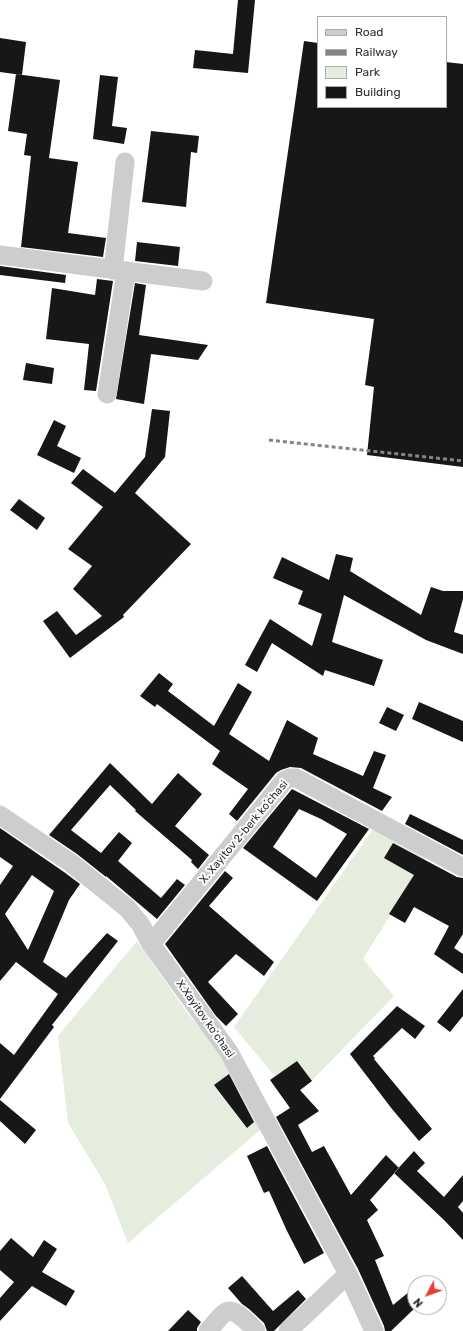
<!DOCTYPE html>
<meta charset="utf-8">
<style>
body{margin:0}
#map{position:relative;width:463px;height:1331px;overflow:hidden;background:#fff;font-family:Rubik,sans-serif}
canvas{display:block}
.legend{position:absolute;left:317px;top:16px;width:130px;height:92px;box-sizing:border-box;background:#fff;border:1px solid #acacac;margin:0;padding:5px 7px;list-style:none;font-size:12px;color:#303030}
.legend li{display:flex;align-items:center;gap:8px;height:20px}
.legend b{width:20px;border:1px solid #acacac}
.north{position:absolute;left:407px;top:1275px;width:40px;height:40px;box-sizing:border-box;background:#fff;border:1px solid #acacac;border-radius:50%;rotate:229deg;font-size:11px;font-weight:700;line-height:16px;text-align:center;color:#303030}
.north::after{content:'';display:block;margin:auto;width:14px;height:18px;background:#e73f33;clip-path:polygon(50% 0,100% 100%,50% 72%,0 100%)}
</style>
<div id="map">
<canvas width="463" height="1331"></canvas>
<ul class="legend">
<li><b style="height:5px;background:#cdcdcd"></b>Road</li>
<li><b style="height:5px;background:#858585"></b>Railway</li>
<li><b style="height:11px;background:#e4edde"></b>Park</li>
<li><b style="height:11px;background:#171717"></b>Building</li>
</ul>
<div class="north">N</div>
</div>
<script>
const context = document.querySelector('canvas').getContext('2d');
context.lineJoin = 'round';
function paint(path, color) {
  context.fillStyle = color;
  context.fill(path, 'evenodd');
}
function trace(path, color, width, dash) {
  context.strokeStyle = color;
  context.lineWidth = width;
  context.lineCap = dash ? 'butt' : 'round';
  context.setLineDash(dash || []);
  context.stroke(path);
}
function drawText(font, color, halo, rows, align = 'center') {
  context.font = font + ' Rubik,sans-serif';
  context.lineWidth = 4;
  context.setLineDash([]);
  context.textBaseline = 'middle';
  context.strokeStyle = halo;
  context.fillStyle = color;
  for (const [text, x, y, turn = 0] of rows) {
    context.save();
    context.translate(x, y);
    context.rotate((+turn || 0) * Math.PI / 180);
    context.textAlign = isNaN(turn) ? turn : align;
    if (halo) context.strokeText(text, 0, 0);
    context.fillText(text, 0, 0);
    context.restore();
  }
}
paint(new Path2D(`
 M374 828 428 854 363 959 394 996 294 1099 234 1027Z
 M137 941 186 1011 229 1064 260 1130 128 1243 105 1184 68 1123 58 1036Z`), '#e4edde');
paint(new Path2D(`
 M238 0H255L248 73 193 68 195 50 233 54Z
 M0 38 26 42 22 75 0 72Z
 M304 41 318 43V107H446V62L463 64V467L367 455 374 387 365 385 374 319 266 303Z
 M16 74 60 80 49 158 78 162 68 233 106 238 103 257 21 247 31 156 24 155 27 134 8 131Z
 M100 75 118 77 112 126 127 128 124 144 93 139Z
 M151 131 199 136 197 153 191 152 186 207 142 202Z
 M137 242 180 247 178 266 135 261Z
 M0 266 66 275 65 283 0 275Z
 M97 279 113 281 96 391 84 390 89 344 46 339 52 288 95 295Z
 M135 283 146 285 139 335 208 345 198 360 151 354 144 404 116 399Z
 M26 363 54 368 52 384 23 380Z
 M152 409 170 411 165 457 135 493 191 544 123 615 124 617 70 658 43 621 57 611 76 635 102 616 73 589 92 566 68 549 103 507 71 483 83 469 115 493 145 457Z
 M54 420 66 426 57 446 81 458 74 473 37 455Z
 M19 499 45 518 37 530 10 510Z
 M336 554 353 558 350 571 421 615 431 587 443 591H463V599L454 632 463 635V654L426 640 344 595 332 642 383 660 374 686 325 670 323 676 272 643 257 672 245 665 270 619 312 646 322 614 298 604 303 591 273 578 282 557 329 580Z
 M159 673 173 684 168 691 214 726 238 683 252 692 229 734 269 761 287 720 318 738 313 754 363 776 374 751 386 755 373 788 392 797 382 811 301 768 290 767 281 770 276 773 237 821 229 814 248 789 212 764 220 751 157 704 155 707 140 696Z
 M419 702 463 721V742L412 719Z
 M387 707 404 715 396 731 379 723Z
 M110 763 152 804 178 773 202 794 175 826 209 855 198 869 191 862 192 860 135 811 136 810 110 785 71 830 101 853 119 832 132 843 118 861 161 898 177 879 185 885 157 919 106 876V877L77 854 49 835Z
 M292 789 369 829 317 901 243 848ZM299 809 321 819 347 834 316 878 273 847Z
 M410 814 463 840V855L405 824Z
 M0 828 64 872 80 884 69 900 43 962 66 978 107 933 118 941 52 1025 54 1027 0 1099V1043L14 1055 58 994 16 962 0 981V885L13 866 0 857ZM32 875 54 891 28 950 5 914Z
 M393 843 457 877 463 878V934L454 948 463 954V974L434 954 449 926 414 907 405 923 389 914 414 875 384 858Z
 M225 871 233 878 209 906 274 962 264 976 236 954 208 982 238 1014 226 1026 216 1016 165 944Z
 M463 989V1016L450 1032 437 1022Z
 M397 1006 425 1026 415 1039 402 1028 373 1056 375 1058 374 1059 432 1129 419 1141 392 1109 350 1054Z
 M297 1061 312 1081 300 1090 319 1111 298 1125 312 1152 324 1146 351 1195 386 1155 399 1168 370 1200 378 1210 367 1220 384 1256 375 1260 393 1305 415 1287V1307H416L391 1331H385L384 1326 358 1269 276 1117 290 1108 270 1080Z
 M229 1074 254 1122 247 1128 214 1085Z
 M0 1100 36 1130 25 1144 0 1121Z
 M267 1146 324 1253 304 1264 287 1231 269 1191 264 1193 247 1156Z
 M414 1151 425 1163 417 1171 444 1197 463 1175V1201L458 1207 463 1213V1240L444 1220 394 1173Z
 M11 1238 33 1257 44 1240 57 1249 42 1272 75 1291 66 1306 32 1286 0 1321V1298L14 1282 0 1270V1251Z
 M242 1276 273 1311 298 1290 306 1299 274 1331H267L264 1323 249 1309 242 1304 228 1288Z
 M188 1310 201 1322 197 1328V1331H168Z`), '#171717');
trace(new Path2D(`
 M0 255 203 281
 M113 270 125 162
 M107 394 126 271
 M0 815 71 863 127 908 141 925 151 944 229 1052 348 1274 374 1331
 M151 944 285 780 290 778H296L462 867
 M208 1331C213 1326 220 1315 226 1312 235 1307 250 1325 256 1331
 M288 1331 348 1274`), '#cdcdcd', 19);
trace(new Path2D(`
 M269 440 463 461`), '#858585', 3, [4, 3]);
drawText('11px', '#303030', '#fff', [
 ["X. Xayitov 2-berk koʼchasi",244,832,-50],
 ["X.Xayitov koʻchasi",205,1019,55]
]);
</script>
